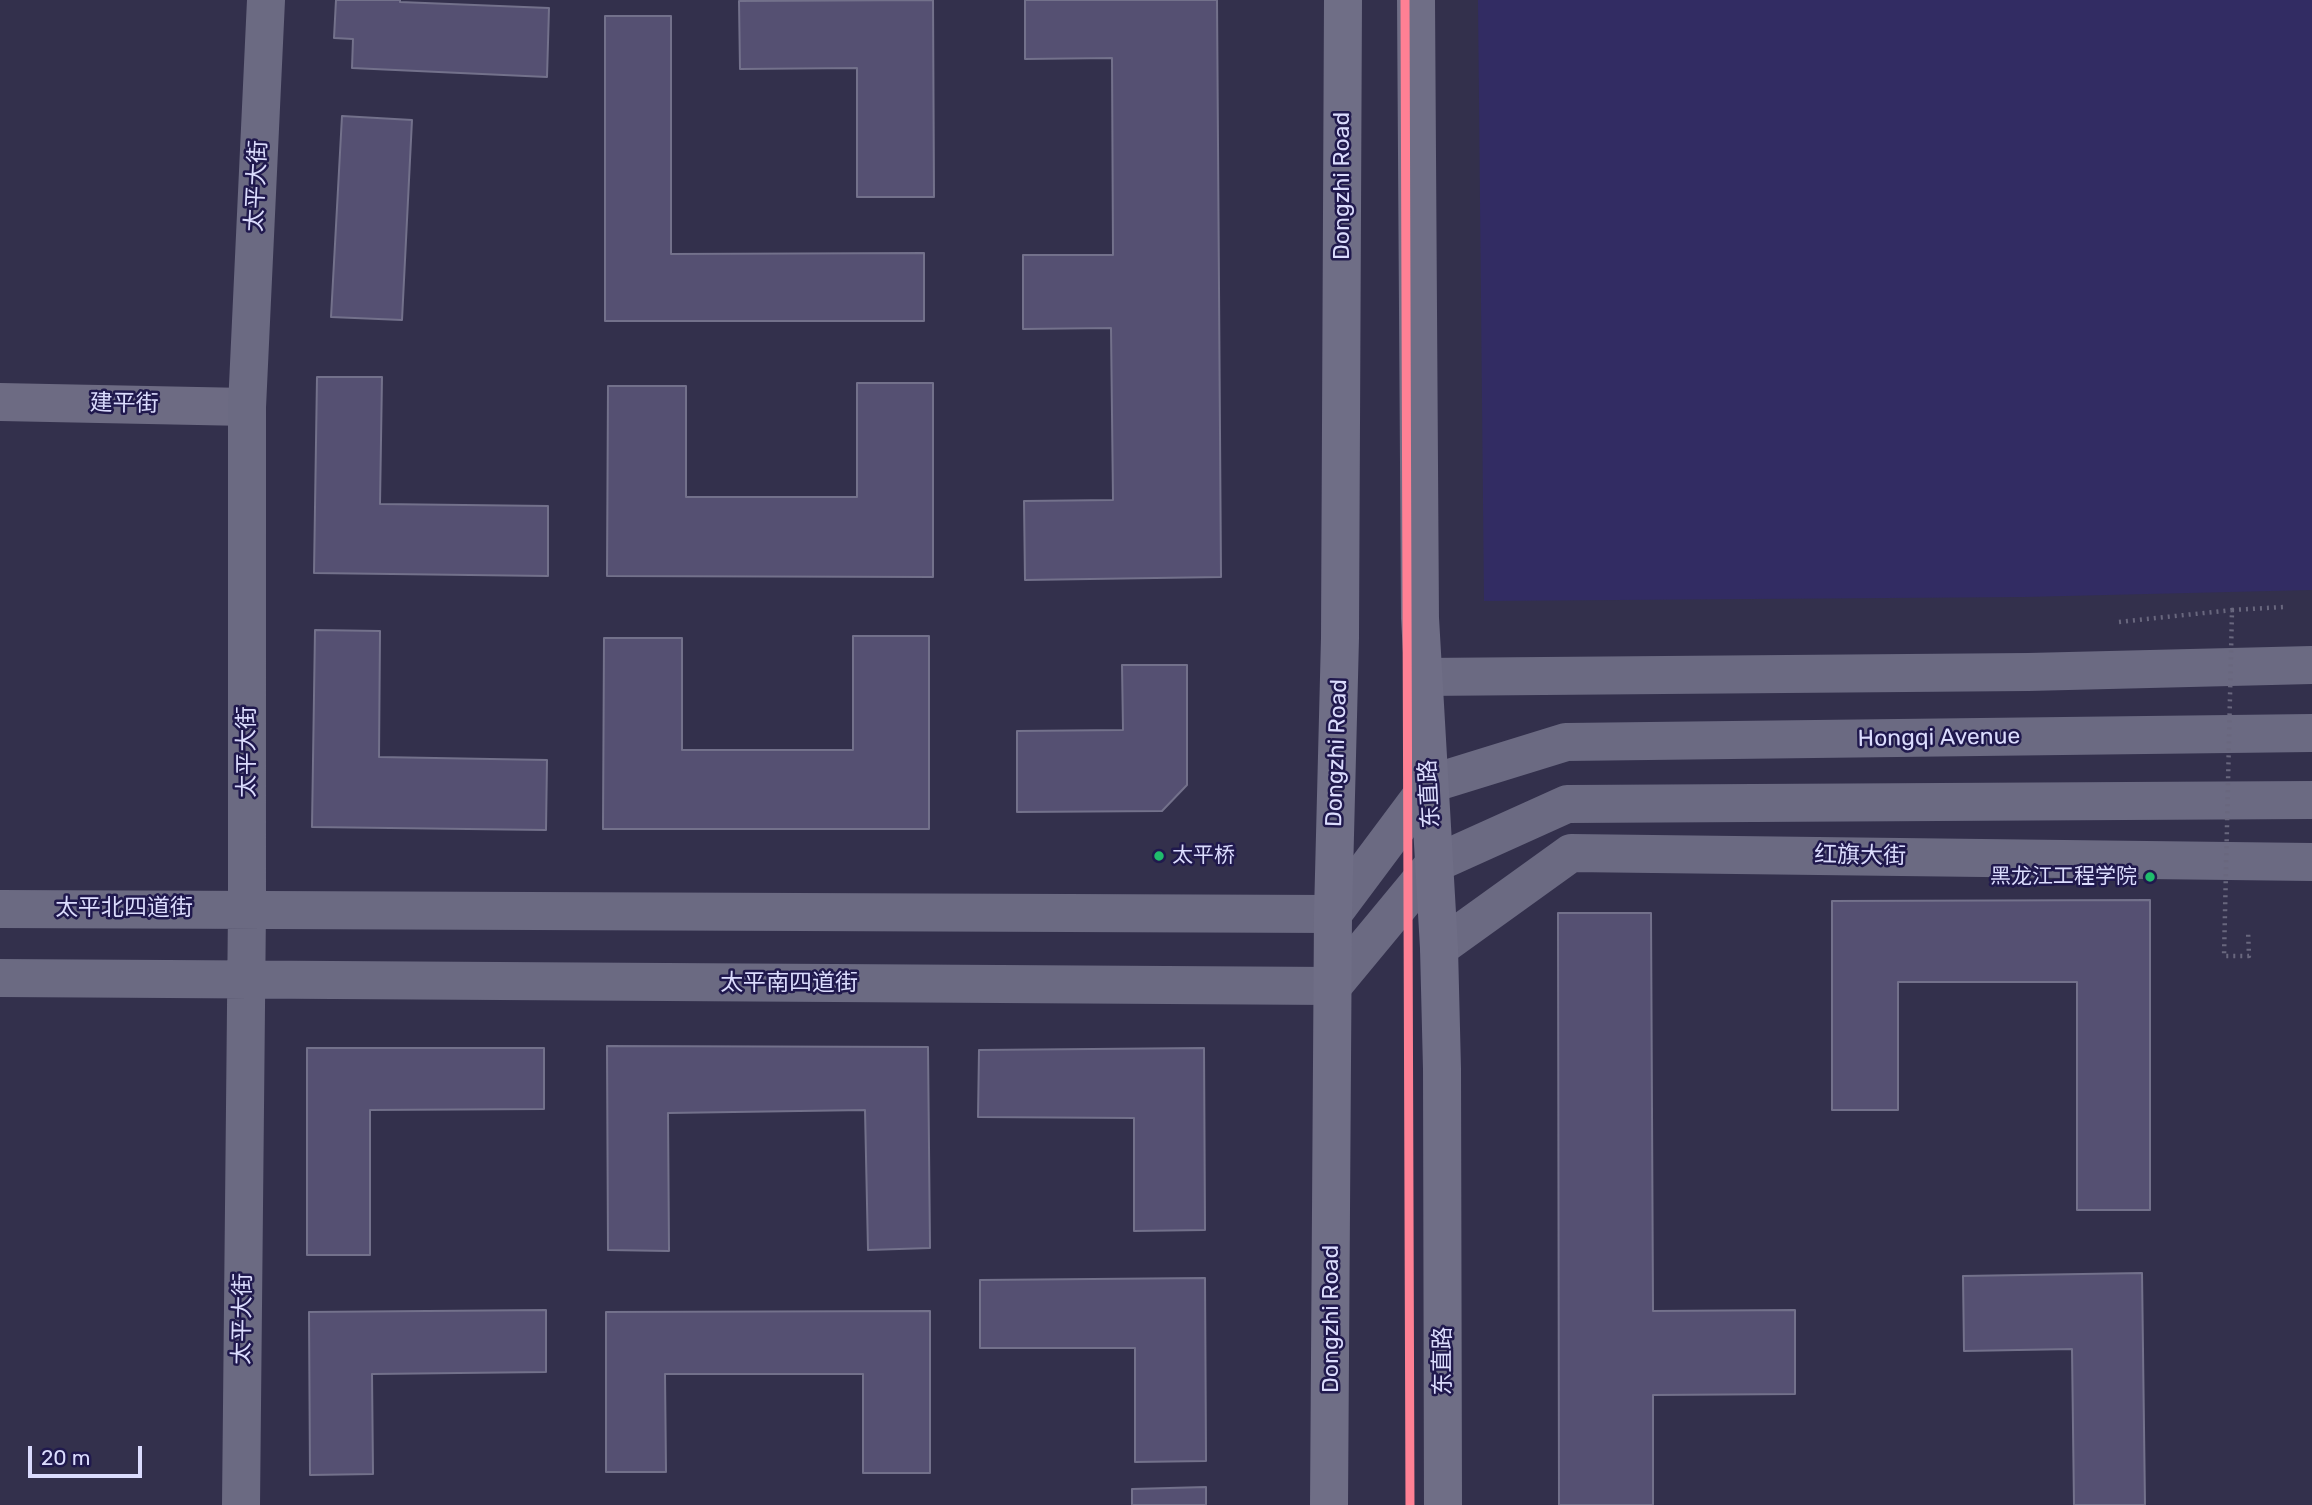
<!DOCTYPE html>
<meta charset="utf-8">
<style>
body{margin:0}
#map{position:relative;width:2312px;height:1505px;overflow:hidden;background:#33304c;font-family:Rubik,sans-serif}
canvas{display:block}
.scale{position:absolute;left:28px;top:1446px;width:114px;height:32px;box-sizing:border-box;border:4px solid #dbdcfd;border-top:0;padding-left:9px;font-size:21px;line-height:24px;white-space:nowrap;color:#dbdcfd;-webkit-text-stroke:5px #20194d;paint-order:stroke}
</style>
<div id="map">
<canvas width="2312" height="1505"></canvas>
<div class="scale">20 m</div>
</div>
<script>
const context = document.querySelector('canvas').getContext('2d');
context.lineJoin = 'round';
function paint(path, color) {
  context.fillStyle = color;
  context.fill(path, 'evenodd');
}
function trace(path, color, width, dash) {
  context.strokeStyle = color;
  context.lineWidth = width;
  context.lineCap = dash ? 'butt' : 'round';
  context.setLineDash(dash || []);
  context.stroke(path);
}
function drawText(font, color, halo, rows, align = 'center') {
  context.font = font + ' Rubik,"Noto Sans SC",sans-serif';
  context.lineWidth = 5;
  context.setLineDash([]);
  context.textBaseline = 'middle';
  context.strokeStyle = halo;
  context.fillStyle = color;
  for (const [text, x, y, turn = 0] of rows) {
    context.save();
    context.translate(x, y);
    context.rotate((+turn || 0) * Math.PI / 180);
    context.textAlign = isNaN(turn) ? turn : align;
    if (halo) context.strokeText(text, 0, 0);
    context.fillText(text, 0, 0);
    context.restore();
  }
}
paint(new Path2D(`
 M1478 0H2312V590L2025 597 1484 601Z`), '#322c63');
const building = new Path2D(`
 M336 0H400V2L549 8 547 77 352 68 353 39 334 38Z
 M933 0 934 197H857V68L740 69 739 1Z
 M1025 0H1217L1221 577 1025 580 1024 501 1113 500 1111 328 1023 329V255H1113L1112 58 1025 59Z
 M605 16H671V254L924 253V321H605Z
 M342 116 412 120 402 320 331 317Z
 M317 377H382L380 504 548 506V576L314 573Z
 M857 383H933V577L607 576 608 386H686V497H857Z
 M315 630 380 631 379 757 547 760 546 830 312 827Z
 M853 636H929V829H603L604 638H682V750H853Z
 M1122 665H1187V785L1162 811 1017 812V731L1123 730Z
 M2150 900V1210H2077V982H1898V1110H1832V901Z
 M1558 913H1651L1653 1311 1795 1310V1394L1653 1395V1505H1559Z
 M607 1046 928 1047 930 1248 868 1250 865 1110 668 1113 669 1251 608 1250Z
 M307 1048H544V1109L370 1110V1255H307Z
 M1204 1048 1205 1230 1134 1231V1118L978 1117 979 1050Z
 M2142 1273 2145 1505H2074L2072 1349 1964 1351 1963 1276Z
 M1205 1278 1206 1461 1135 1462V1348H980V1280Z
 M546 1310V1372L372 1374 373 1474 310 1475 309 1312Z
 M930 1311V1473H863V1374H665L666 1472H606V1312Z
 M1206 1487V1505H1132V1489Z`);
paint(building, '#555072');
trace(building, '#73718b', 2);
trace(new Path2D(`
 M2232 610 2284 607`), '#69677e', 4.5, [2, 5]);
trace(new Path2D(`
 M0 402 247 407`), '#6d6b83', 38);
trace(new Path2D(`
 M1422 677 2028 672 2312 665
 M0 909 1333 914 1430 784 1566 742 2312 733
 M1439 948 1571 853 2312 862
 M0 978 1333 986 1434 864 1567 804 2312 800
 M241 1505 247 908V407L266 0`), '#6b6a82', 38);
trace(new Path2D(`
 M1416 0 1420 618 1439 948 1442 1069 1443 1505
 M1329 1505 1333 914 1340 638 1343 0`), '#6f6e86', 38);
trace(new Path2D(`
 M2119 622 2232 610 2224 956H2249L2248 930`), '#69677e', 4.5, [2, 5]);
trace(new Path2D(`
 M1405 0 1410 1505`), '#ff8094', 9);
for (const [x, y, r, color] of [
 [1159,856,6,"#20bc6c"],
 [2150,877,6,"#20bc6c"]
]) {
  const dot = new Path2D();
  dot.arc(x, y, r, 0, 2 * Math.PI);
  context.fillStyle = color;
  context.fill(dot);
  trace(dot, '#20194d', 2.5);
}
drawText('21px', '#dbdcfd', '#20194d', [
 ["太平桥",1172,856],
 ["黑龙江工程学院",2137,877,"right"]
], 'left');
drawText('23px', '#dbdcfd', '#20194d', [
 ["太平大街",257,186,-87],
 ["Dongzhi Road",1342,186,-90],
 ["建平街",124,404,1],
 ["Hongqi Avenue",1939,738,-1],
 ["太平大街",247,752,-90],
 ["Dongzhi Road",1337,753,-88],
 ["东直路",1430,794,-93],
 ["红旗大街",1860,856,1],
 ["太平北四道街",124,908],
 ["太平南四道街",789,983],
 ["太平大街",243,1319,-89],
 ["Dongzhi Road",1331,1319,-90],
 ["东直路",1443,1361,-90]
]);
</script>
